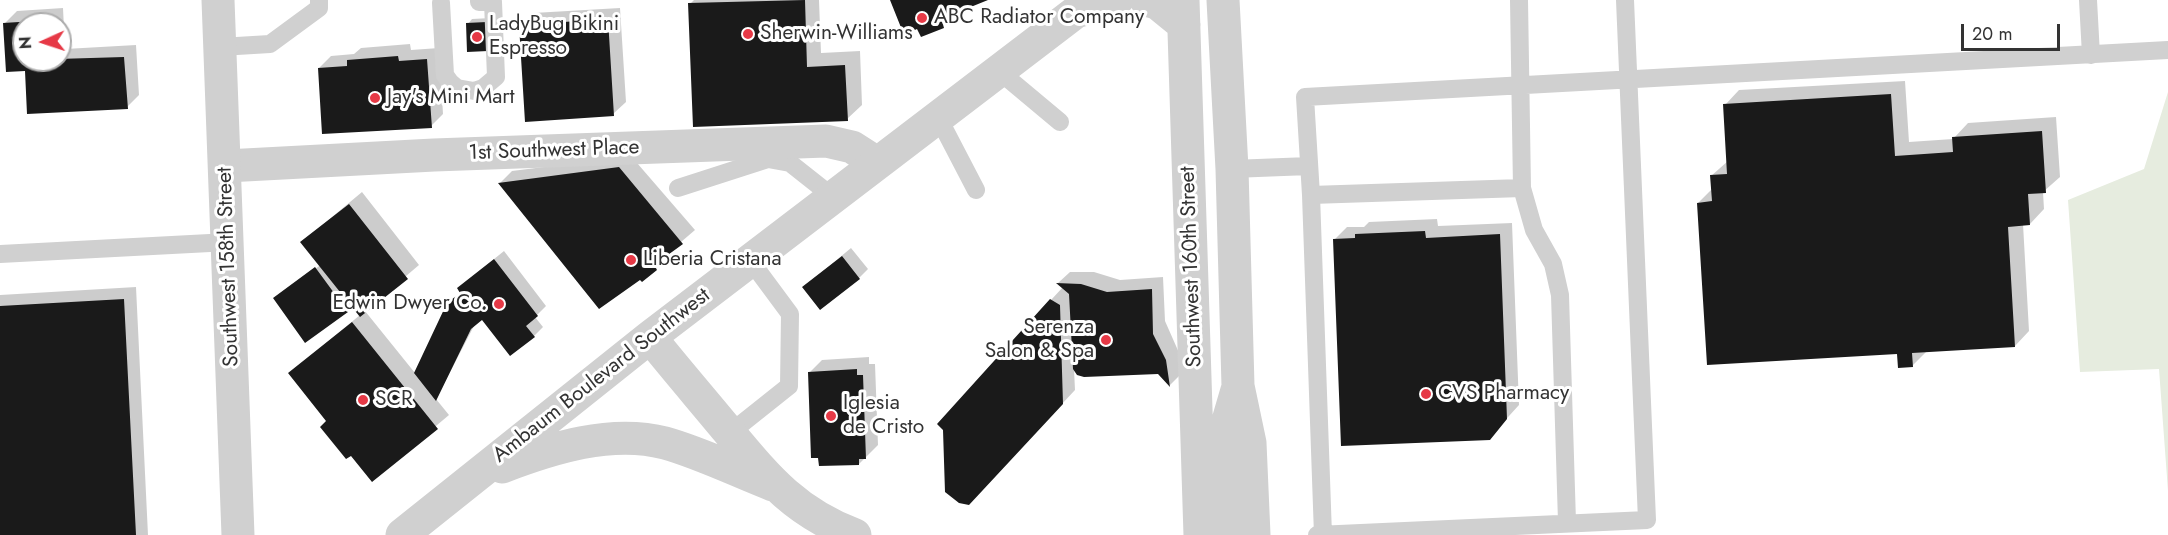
<!DOCTYPE html>
<style>
body{margin:0}
#map{position:relative;width:2168px;height:535px;overflow:hidden;background:#fff;font-family:Jost,sans-serif}
canvas{display:block}
.north{position:absolute;left:12px;top:12px;width:60px;height:60px;box-sizing:border-box;background:#fff;border:2px solid #adadad;border-radius:50%;rotate:267deg;font-size:16px;font-weight:700;line-height:24px;text-align:center;color:#333}
.north::after{content:'';display:block;margin:auto;width:21px;height:27px;background:#e63946;clip-path:polygon(50% 0,100% 100%,50% 72%,0 100%)}
.scale{position:absolute;left:1961px;top:24px;width:99px;height:27px;box-sizing:border-box;border:3px solid #333;border-top:0;padding-left:8px;font-size:18px;line-height:21px;white-space:nowrap;color:#333;-webkit-text-stroke:4px #fff;paint-order:stroke}
</style>
<div id="map">
<canvas width="2168" height="535"></canvas>
<div class="north">N</div>
<div class="scale">20 m</div>
</div>
<script>
const context = document.querySelector('canvas').getContext('2d');
context.lineJoin = 'round';
function paint(path, color) {
  context.fillStyle = color;
  context.fill(path, 'evenodd');
}
function trace(path, color, width, dash) {
  context.strokeStyle = color;
  context.lineWidth = width;
  context.lineCap = dash ? 'butt' : 'round';
  context.setLineDash(dash || []);
  context.stroke(path);
}
function drawText(font, color, halo, rows, align = 'center') {
  context.font = font + ' Jost,sans-serif';
  context.lineWidth = 6;
  context.setLineDash([]);
  context.textBaseline = 'middle';
  context.strokeStyle = halo;
  context.fillStyle = color;
  for (const [text, x, y, turn = 0] of rows) {
    context.save();
    context.translate(x, y);
    context.rotate((+turn || 0) * Math.PI / 180);
    context.textAlign = isNaN(turn) ? turn : align;
    if (halo) context.strokeText(text, 0, 0);
    context.fillText(text, 0, 0);
    context.restore();
  }
}
paint(new Path2D(`
 M2168 92V491L2159 369 2080 372 2068 200 2144 169Z`), '#e6ecdf');
paint(new Path2D(`
 M694 0H819L821 53 860 51 862 105 847 119 690 4Z
 M892 0H984L951 13 952 17 943 26 918 27Z
 M63 8 65 49 136 45 139 95 127 107 26 69 5 23 17 11ZM24 24H60V60H24Z
 M620 8 626 102 613 114 520 26 533 13Z
 M491 18 492 45 468 24 472 19Z
 M410 44 411 50 439 48 443 114 431 126 319 68 331 56 354 54 361 48Z
 M1905 81 1909 142 1953 139 1968 123 2056 117 2060 177 2043 192 2044 209 2030 224H2023L2029 331 2015 346 1927 351 1912 366 1698 203 1712 189 1711 176 1728 161 1725 105 1739 90Z
 M631 156 695 230 667 254 668 257 656 269 640 277 500 183 512 171Z
 M362 192 419 265 365 311 415 373 468 280 504 251 546 306 535 317 543 327 534 336 482 318 475 324 436 399 449 415 372 480 290 373 360 315 352 305 347 311 275 298 322 264 302 242Z
 M1437 219 1438 226 1512 223 1519 405 1489 438 1334 240 1347 227H1364L1369 222Z
 M851 248 868 269 859 278 804 287Z
 M1070 272H1094L1120 280 1163 277 1165 321 1180 355 1182 373 1170 385 1158 373 1074 369 1075 390 981 491 1051 300 1063 287 1058 283Z
 M136 287 148 535H0V295Z
 M869 357V364H875L878 445 859 464 810 372 822 360Z`), '#0003');
paint(new Path2D(`
 M805 0 807 67 845 65 848 121 693 127 688 3Z
 M890 0H988L946 17 942 21 944 28 921 37 917 29 904 35Z
 M608 19 614 116 525 122 519 25Z
 M51 20V24H24V60L124 57 128 109 27 114 25 71 6 72 3 23Z
 M487 22 488 51 467 52 466 23Z
 M398 56 399 61 427 59 432 128 322 134 318 68 347 66V60Z
 M1891 94 1895 156 1953 152 1952 137 2042 131 2046 193 2028 194 2030 225 2008 227 2015 347 1912 353 1913 367 1898 368 1897 354 1707 365 1697 203 1712 201 1710 175 1727 174 1723 104Z
 M619 167 683 244 654 265 657 270 642 282 640 280 599 309 498 183Z
 M349 204 408 279 360 317 300 242Z
 M1425 231 1426 238 1500 234 1507 419 1490 440 1341 446 1333 239 1355 238V234Z
 M842 256 860 279 820 310 802 287Z
 M494 259 538 316 526 326 535 337 510 356 482 320 471 329 436 401 414 373 447 303 460 293 457 288Z
 M315 267 348 312 305 343 273 298Z
 M1056 283 1081 284 1107 292 1152 289 1153 334 1166 360 1170 387 1158 374 1084 377 1077 375 1073 369 1069 294Z
 M124 299 136 535H0V306Z
 M1050 299 1060 305 1063 404 969 505 959 503 945 492 943 430 937 424Z
 M352 322 438 429 372 482 351 456 346 459 320 427 326 421 288 373Z
 M857 369V375H863L866 459H859V465L819 466 818 458H811L808 372Z`), '#1a1a1a');
trace(new Path2D(`
 M1519 0 1522 188 1534 230 1553 264 1560 295 1567 522
 M2088 0 2091 55
 M441 3 445 75 450 82 457 88 474 91 483 88 496 77 493 2H479V0
 M220 47 270 44 319 8V0
 M999 71 1060 122
 M938 117 976 190
 M1232 169 1309 166
 M678 188 768 159 790 163 833 197
 M1311 195 1522 188
 M0 254 229 242
 M730 433 789 386 790 314 750 260
 M1317 535 1647 520 1625 0
 M1323 535 1311 195 1305 97 2168 50`), '#d0d0d0', 18);
trace(new Path2D(`
 M226 166 434 155 826 141 852 147 877 163`), '#d0d0d0', 33);
trace(new Path2D(`
 M218 0 238 535
 M1146 0 1157 3 1184 25
 M1183 0 1200 535
 M1223 0 1232 169 1238 386 1250 443 1254 535
 M1076 12 1117 0
 M650 337C674 367 699 396 723 425 765 475 792 511 855 535
 M502 467C552 448 611 429 665 443 701 453 737 471 773 485
 M402 535 650 337 1076 12 1088 0
 M1229 535 1223 438 1237 390`), '#d0d0d0', 33);
for (const [x, y, r, color] of [
 [922,18,6,"#e63946"],
 [748,34,6,"#e63946"],
 [477,37,6,"#e63946"],
 [375,98,6,"#e63946"],
 [631,260,6,"#e63946"],
 [499,304,6,"#e63946"],
 [1106,340,6,"#e63946"],
 [1426,394,6,"#e63946"],
 [363,400,6,"#e63946"],
 [831,416,6,"#e63946"]
]) {
  const dot = new Path2D();
  dot.arc(x, y, r, 0, 2 * Math.PI);
  context.fillStyle = color;
  context.fill(dot);
  trace(dot, '#fff', 2);
}
drawText('21px', '#333', '#fff', [
 ["ABC Radiator Company",934,18],
 ["LadyBug Bikini",489,25],
 ["Espresso",489,49],
 ["Sherwin-Williams",760,34],
 ["Jay's Mini Mart",387,98],
 ["Liberia Cristana",643,260],
 ["Edwin Dwyer Co.",487,304,"right"],
 ["Serenza",1094,328,"right"],
 ["Salon & Spa",1094,352,"right"],
 ["CVS Pharmacy",1438,394],
 ["SCR",375,400],
 ["Iglesia",843,404],
 ["de Cristo",843,428]
], 'left');
drawText('21px', '#333', '#fff', [
 ["1st Southwest Place",554,151,-2],
 ["Southwest 158th Street",229,267,-92],
 ["Southwest 160th Street",1192,267,-92],
 ["Ambaum Boulevard Southwest",602,376,-38]
]);
</script>
